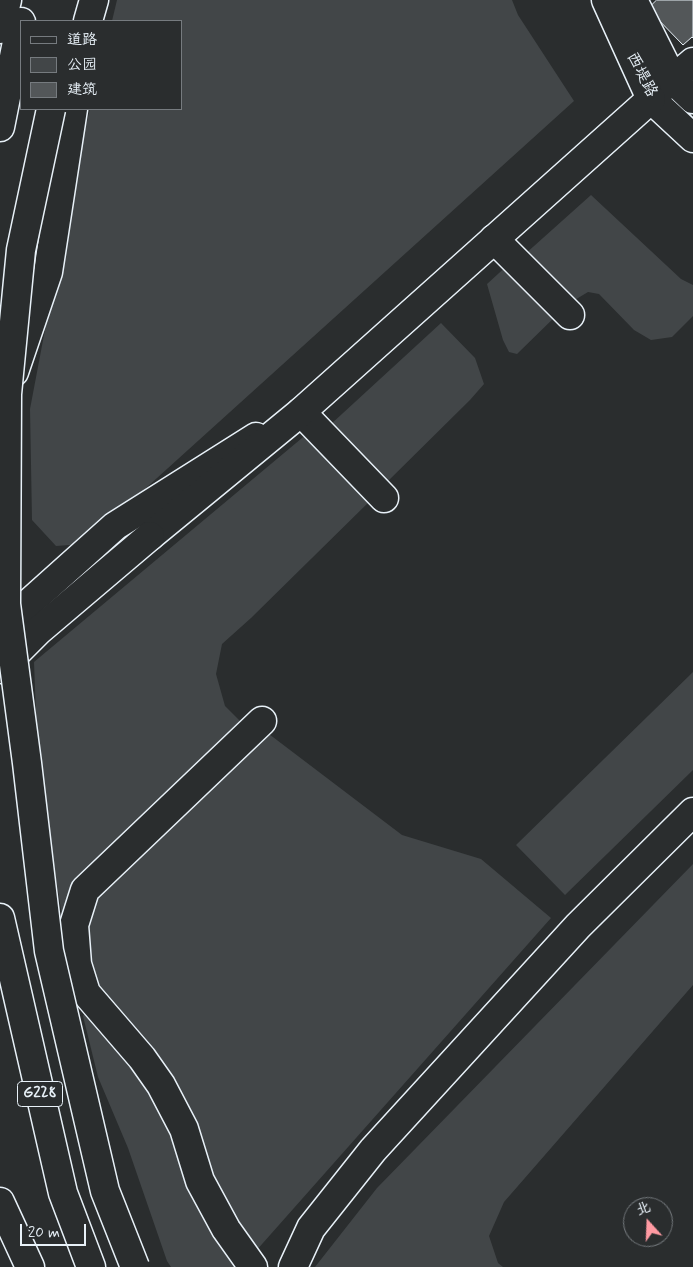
<!DOCTYPE html>
<meta charset="utf-8">
<style>
body{margin:0}
#map{position:relative;width:693px;height:1267px;overflow:hidden;background:#2a2d2e;font-family:Mynerve,"LXGW WenKai TC",sans-serif}
canvas{display:block}
.legend{position:absolute;left:20px;top:20px;width:162px;height:90px;box-sizing:border-box;background:#2a2d2e;border:1px solid #767b7f;margin:0;padding:6px 9px;list-style:none;font-size:15px;color:#e8f1f8}
.legend li{display:flex;align-items:center;gap:10px;height:25px}
.legend b{width:25px;border:1px solid #767b7f}
.north{position:absolute;left:623px;top:1197px;width:50px;height:50px;box-sizing:border-box;background:#2a2d2e;border:1px solid #767b7f;border-radius:50%;rotate:340deg;font-size:14px;font-weight:700;line-height:20px;text-align:center;color:#e8f1f8}
.north::after{content:'';display:block;margin:auto;width:18px;height:22px;background:#ff9aa2;clip-path:polygon(50% 0,100% 100%,50% 72%,0 100%)}
.scale{position:absolute;left:20px;top:1224px;width:66px;height:22px;box-sizing:border-box;border:2px solid #e8f1f8;border-top:0;padding-left:6px;font-size:15px;line-height:18px;white-space:nowrap;color:#e8f1f8;-webkit-text-stroke:4px #2a2d2e;paint-order:stroke}
</style>
<div id="map">
<canvas width="693" height="1267"></canvas>
<ul class="legend">
<li><b style="height:6px;background:#2a2d2e"></b>道路</li>
<li><b style="height:14px;background:#424648"></b>公园</li>
<li><b style="height:14px;background:#535759"></b>建筑</li>
</ul>
<div class="north">北</div>
<div class="scale">20 m</div>
</div>
<script>
const context = document.querySelector('canvas').getContext('2d');
context.lineJoin = 'round';
function paint(path, color) {
  context.fillStyle = color;
  context.fill(path, 'evenodd');
}
function trace(path, color, width, dash) {
  context.strokeStyle = color;
  context.lineWidth = width;
  context.lineCap = dash ? 'butt' : 'round';
  context.setLineDash(dash || []);
  context.stroke(path);
}
function drawText(font, color, halo, rows, align = 'center') {
  context.font = font + ' Mynerve,"LXGW WenKai TC",sans-serif';
  context.lineWidth = 4.5;
  context.setLineDash([]);
  context.textBaseline = 'middle';
  context.strokeStyle = halo;
  context.fillStyle = color;
  for (const [text, x, y, turn = 0] of rows) {
    context.save();
    context.translate(x, y);
    context.rotate((+turn || 0) * Math.PI / 180);
    context.textAlign = isNaN(turn) ? turn : align;
    if (halo) context.strokeText(text, 0, 0);
    context.fillText(text, 0, 0);
    context.restore();
  }
}
paint(new Path2D(`
 M117 0H512L518 15 574 101 84 544 56 546 32 520 30 409 76 166 90 109H181V21H112Z
 M591 195 681 279 693 285V316L672 337 651 340 634 330 599 294 588 292 568 304 524 255Z
 M510 263 561 311 517 354 509 352 503 340 487 284Z
 M441 323 475 358 484 384 470 400 384 485 330 425Z
 M308 433 373 498 251 618 222 644 216 674 225 706 245 726 63 922 38 767 34 662Z
 M693 672V770L565 895 516 845Z
 M265 731 402 835 481 859 551 918 255 1252 207 1174 184 1096 131 1027 92 981 83 951 94 895Z
 M693 864V985L504 1202 489 1236 498 1263 503 1267H315L377 1188Z
 M90 1006 155 1088 242 1267H171L167 1261 128 1148 98 1077 83 1016Z`), '#424648');
const building = new Path2D(`
 M657 0H693V38L692 37 683 45 648 9Z`);
paint(building, '#535759');
trace(building, '#e8f1f8', 1);
const minor = new Path2D(`
 M606 0 651 99 693 138
 M633 0 673 80 693 99
 M660 90 693 62
 M494 239 570 315
 M301 412 384 498
 M0 629 115 526 256 437
 M253 1267 226 1229 200 1181 184 1129 161 1085 142 1058 86 993 77 964 74 925 85 890 262 721`);
const major = new Path2D(`
 M150 536 301 412 651 99`);
const highway = new Path2D(`
 M88 21 94 0
 M0 29 7 0
 M0 127 21 22
 M14 372 48 272 73 109
 M0 669 38 631 150 536
 M0 918 63 1193 91 1267
 M0 1202 30 1267
 M293 1267 311 1228 373 1150 578 926 693 812`);
trace(minor, '#e8f1f8', 31);
trace(major, '#e8f1f8', 31);
trace(highway, '#e8f1f8', 31);
trace(minor, '#2a2d2e', 28);
trace(major, '#2a2d2e', 28);
trace(highway, '#2a2d2e', 28);
const highwayBridge = new Path2D(`
 M51 109 21 250 7 394 6 604 27 763 49 951 105 1191 135 1267`);
trace(highwayBridge, '#e8f1f8', 31, []);
trace(highwayBridge, '#2a2d2e', 28);
for (const [x, y, w] of [
 [40,1094,45]
]) {
  const box = new Path2D();
  box.roundRect(x - w / 2, y - 12.5, w, 25, 4);
  context.fillStyle = '#2a2d2e';
  context.fill(box);
  trace(box, '#e8f1f8', 1);
}
drawText('bold 15px', '#e8f1f8', null, [
 ["G228",40,1094]
]);
drawText('16px', '#e8f1f8', '#2a2d2e', [
 ["西堤路",641,75,63]
]);
</script>
